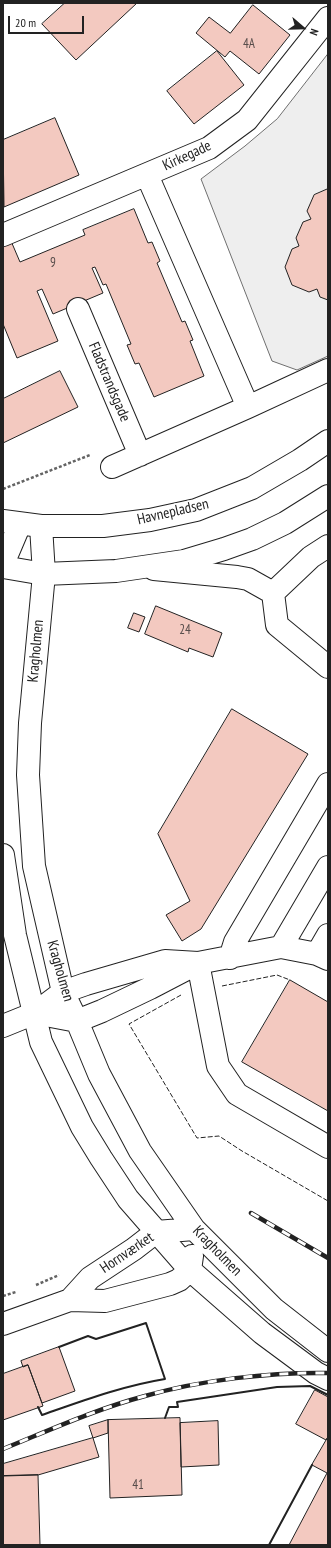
<!DOCTYPE html>
<meta charset="utf-8">
<style>
body{margin:0}
#map{position:relative;width:331px;height:1548px;overflow:hidden;background:#fff;font-family:"PT Sans Narrow",sans-serif}
canvas{display:block}
.frame{position:absolute;inset:0;border:4px solid #222;pointer-events:none}
.north{position:absolute;left:283px;top:8px;width:40px;height:40px;-webkit-text-stroke:3px #fff;paint-order:stroke;rotate:110deg;font-size:11px;font-weight:700;line-height:16px;text-align:center;color:#222}
.north::after{content:'';display:block;margin:auto;width:14px;height:18px;background:#222;clip-path:polygon(50% 0,100% 100%,50% 72%,0 100%)}
.scale{position:absolute;left:8px;top:16px;width:76px;height:18px;box-sizing:border-box;border:2px solid #222;border-top:0;padding-left:5px;font-size:12px;line-height:14px;white-space:nowrap;color:#222;-webkit-text-stroke:3px #fff;paint-order:stroke}
</style>
<div id="map">
<canvas width="331" height="1548"></canvas>
<div class="frame"></div>
<div class="north">N</div>
<div class="scale">20 m</div>
</div>
<script>
const context = document.querySelector('canvas').getContext('2d');
context.lineJoin = 'round';
function paint(path, color) {
  context.fillStyle = color;
  context.fill(path, 'evenodd');
}
function trace(path, color, width, dash) {
  context.strokeStyle = color;
  context.lineWidth = width;
  context.lineCap = dash ? 'butt' : 'round';
  context.setLineDash(dash || []);
  context.stroke(path);
}
function drawText(font, color, halo, rows, align = 'center') {
  context.font = font + ' "PT Sans Narrow",sans-serif';
  context.lineWidth = 3;
  context.setLineDash([]);
  context.textBaseline = 'middle';
  context.strokeStyle = halo;
  context.fillStyle = color;
  for (const [text, x, y, turn = 0] of rows) {
    context.save();
    context.translate(x, y);
    context.rotate((+turn || 0) * Math.PI / 180);
    context.textAlign = isNaN(turn) ? turn : align;
    if (halo) context.strokeText(text, 0, 0);
    context.fillText(text, 0, 0);
    context.restore();
  }
}
const green = new Path2D(`
 M328 54V356L297 370 272 361 201 179 245 146 277 119Z`);
paint(green, '#eee');
trace(green, '#6f6f6f', 1);
const building = new Path2D(`
 M65 3H137L76 60 42 24Z
 M253 5 290 35 259 74 230 51 225 57 196 33 209 17 230 33Z
 M217 51 244 85 194 124 167 91Z
 M55 118 79 175 4 207 3 140Z
 M328 189V300L320 297 317 289 309 292 292 285 285 267 292 249 299 246 296 238 303 222 311 219 307 211 314 195Z
 M134 209 148 243 152 242 160 261 157 263 182 322 185 321 193 340 190 341 204 376 154 397 139 363 135 364 127 345 131 344 106 284 103 285 95 267 92 268 103 293 53 314 42 289 37 291 58 341 17 358 3 324V244L11 241 20 262 85 235 83 230Z
 M60 371 78 407 3 443V399Z
 M156 606 222 633 213 657 189 648 188 652 145 634Z
 M134 613 145 617 139 632 128 628Z
 M232 709 308 754 201 929 182 941 166 915 190 901 158 834Z
 M290 980 328 1002V1111L242 1062Z
 M59 1347 75 1391 42 1403 28 1365 23 1367 21 1361Z
 M28 1365 43 1406 3 1420V1374Z
 M315 1390 328 1397V1437L326 1440 296 1424Z
 M180 1418 182 1495 110 1498 108 1420Z
 M108 1420V1433L93 1438 89 1426Z
 M218 1421 219 1465 181 1467 180 1423Z
 M328 1437V1545H289L327 1473 312 1465Z
 M93 1438 99 1457 38 1475 3 1476V1464Z
 M38 1475 40 1545H3V1476Z`);
paint(building, '#f3c9c0');
trace(building, '#222', 1);
const minor = new Path2D(`
 M147 175 248 407
 M3 235 209 148 247 120 328 18
 M78 309 140 455
 M112 467 248 407 328 370
 M41 526 44 574 30 723 28 775 34 866 63 992 77 1021 99 1074 140 1151 194 1229 274 1309 328 1351
 M328 546 311 557 273 593 277 625 328 667
 M3 564 20 524
 M154 569 237 577 248 579 273 593
 M3 855 15 935 41 1042 82 1127 101 1158 128 1199 190 1270 262 1333 316 1373 328 1379
 M281 947 328 867
 M317 954 328 935
 M230 958 235 942 328 784
 M198 963 218 1066 237 1094 328 1147
 M35 1013 77 1021 102 1011 150 988 198 963
 M3 1026 35 1013 63 992 86 984 165 961 198 963 281 947 317 954 328 959
 M70 1300 90 1278 134 1249 156 1232 194 1229
 M3 1324 70 1300 105 1301 170 1284 179 1280 190 1270 192 1256`);
const major = new Path2D(`
 M3 521 41 526H103L150 520 196 510 252 488 300 460 328 441
 M3 567 44 574 116 571 184 561 224 549 252 539 285 523 328 496`);
trace(minor, '#222', 24);
trace(major, '#222', 24);
trace(new Path2D(`
 M3 489 90 455
 M36 1285 59 1275
 M3 1296 16 1292`), '#646464', 2.5, [3, 2]);
trace(minor, '#fff', 22);
trace(major, '#fff', 22);
const rail = new Path2D(`
 M251 1213 328 1258
 M3 1449C50 1430 96 1409 145 1396 201 1380 270 1372 328 1373`);
trace(rail, '#222', 4.5);
trace(rail, '#fff', 3, [9]);
trace(new Path2D(`
 M222 986 277 975 290 980
 M181 995 129 1024 197 1138 219 1136 242 1151 328 1201`), '#222', 1, [5, 2]);
trace(new Path2D(`
 M38 1407 42 1415C82 1401 122 1386 165 1379L146 1323 96 1339 88 1336 59 1347
 M165 1418 169 1407H178L177 1402 277 1387 310 1386 328 1395
 M269 1545 312 1465`), '#222', 2);
drawText('13px', '#564c4a', null, [
 ["4A",249,44],
 ["9",53,263],
 ["24",185,630],
 ["41",138,1485]
]);
drawText('15px', '#222', '#fff', [
 ["Kirkegade",187,156,-25],
 ["Fladstrandsgade",109,382,67],
 ["Havnepladsen",173,512,-13],
 ["Kragholmen",36,651,-85],
 ["Kragholmen",60,971,74],
 ["Kragholmen",217,1251,46],
 ["Hornværket",127,1253,-34]
]);
</script>
